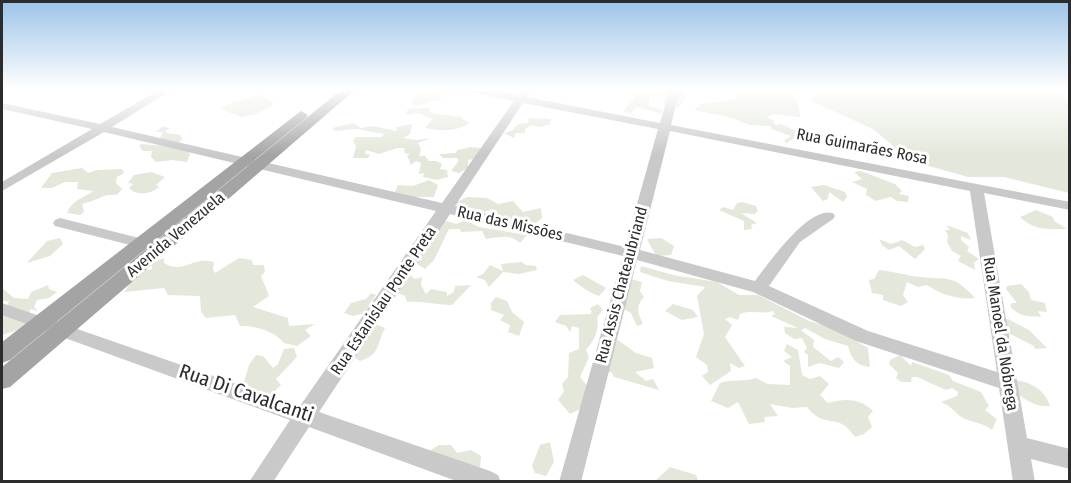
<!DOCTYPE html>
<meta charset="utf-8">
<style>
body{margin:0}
#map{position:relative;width:1071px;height:483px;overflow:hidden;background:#fff;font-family:"Fira Sans Condensed",sans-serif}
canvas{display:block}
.frame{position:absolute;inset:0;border:3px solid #2c2c2c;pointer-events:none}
</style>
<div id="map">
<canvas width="1071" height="483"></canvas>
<div class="frame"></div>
</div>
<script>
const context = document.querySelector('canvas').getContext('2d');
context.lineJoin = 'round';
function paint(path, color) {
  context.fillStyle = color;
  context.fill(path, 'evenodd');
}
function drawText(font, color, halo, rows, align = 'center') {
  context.font = font + ' "Fira Sans Condensed",sans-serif';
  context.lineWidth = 6;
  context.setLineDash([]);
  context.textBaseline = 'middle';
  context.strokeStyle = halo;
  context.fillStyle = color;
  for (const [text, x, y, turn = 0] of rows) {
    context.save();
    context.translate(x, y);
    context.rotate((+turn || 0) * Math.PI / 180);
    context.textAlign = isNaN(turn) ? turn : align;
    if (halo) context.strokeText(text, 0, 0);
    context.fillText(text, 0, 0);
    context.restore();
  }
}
paint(new Path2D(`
 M419 89H463L465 93H446L440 97 441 100 415 106 411 103 418 94 434 91 422 92Z
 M640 89H685V100L678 108 663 105 664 97 649 96V105L662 110V114L636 107 631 113 623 112 635 97 631 94Z
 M735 89C762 89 800 80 800 117L774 114 766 117 773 120 775 125 781 124 794 130 803 129 824 143 806 141 797 136 787 143 784 141 791 136 771 129V126L750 125 729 117 694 110 702 104 738 99Z
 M833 89H1053L1069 100V193L1004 177H968L911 161 873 129 809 100 819 92Z
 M257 94 273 102 272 106 256 114 241 117 221 109C231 100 246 102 257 94Z
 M410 108H428L431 113 462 117 463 120 470 122C459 132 440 131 425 128L433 119 418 113 408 115 406 112Z
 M529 118 551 119 550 124 541 127 531 125 525 129V133H516L514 138 504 133 513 130 518 124 528 123Z
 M354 123 361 128 373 126 397 131 396 127 412 124 410 134 403 138 416 140 431 138 418 143 421 149 419 156H425L429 161H437L442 164 440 169 447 170 448 177 437 180 423 177 424 173 419 174 421 163 416 161 411 165 407 155 411 154 405 153 404 148H397L379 154 366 150 365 154 370 155 368 158H353L356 146 353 141 356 137H382L384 134 357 129 335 131 332 128Z
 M164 126 170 129 165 131 167 133 181 135 182 139 179 143 190 154 187 162 172 160 156 162 151 157 152 151H143L139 146 141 144 164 146 158 142 163 132H155Z
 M471 147 480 148 478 158 468 160V168L459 173 451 171 458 162V158H443L439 154 456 153 457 150Z
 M82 168 88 173 97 170 122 169 124 173 117 177 116 183 122 189 117 195C104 194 102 198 92 201 89 203 85 202 82 204L84 212 80 215 67 213C73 199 83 199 93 191L77 189 78 182H65L52 188H41L52 173Z
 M861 171 895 184 902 191 899 194 909 196 908 202 897 201 891 197 876 201 866 195 867 189 852 182 862 179 854 172Z
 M151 172 165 177 156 185 159 187C150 195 137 196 129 188L133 184 128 183 134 175Z
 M429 180 438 185 434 197H405L395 192 398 185 413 186Z
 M824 185 845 192 847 197 843 202 829 192 828 199 823 201 811 187Z
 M467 197 487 198 498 204 513 201 523 212 541 208 542 218 536 223C519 220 504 223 491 210L481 213 474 210 463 211 455 203Z
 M742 202 756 206 758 211 755 214 741 213 757 223 751 225 752 229 744 230V221L719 210 723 207 733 210 737 203Z
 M1036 210 1053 217 1054 221 1067 229C1049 229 1034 231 1020 217Z
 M442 220 457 224 465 220 479 227 527 235 520 243C509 233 499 238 486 239L482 231 461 232 460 229H449L434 260 425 269 417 264Z
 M946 225 968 233 971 240 961 236V240L969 247 967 251 979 259 974 263 975 270 958 261 961 256 952 251 947 242 948 235 945 230H950Z
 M60 238 63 244 50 256 27 263 47 241Z
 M661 238 674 246 671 255 656 256 647 239Z
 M879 239 891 244 902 240 915 247 923 245 925 249 915 259 899 246 889 250 882 245Z
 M164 258V263C185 275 190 256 214 262L213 269 215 273 239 258 252 260 253 265H264L265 272 261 276 269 296 253 307 288 318 289 326 315 324 305 330 311 336 297 346 284 343C276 332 255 325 240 326L235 315 206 318 201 312 200 296 168 295 164 288 124 292 129 286 125 283 140 272 152 269V263Z
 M522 262 526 265 536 266 537 270 519 274 503 272 489 287 485 280 476 277 483 274 490 265 503 271 501 264Z
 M641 266 673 275 717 282 739 295H758L809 321 833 328 868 348 870 367C857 366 851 359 848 346L825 339 805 328 801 330 814 340 813 347 831 361 838 357 844 362 839 368 820 363 808 367V355L804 352 807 348 802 338 794 339 785 333 784 327 798 328 771 316 775 314 772 311C761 315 751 309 740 314L738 320 730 317 725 319 732 325 725 337 745 366 739 368 730 363 731 371 710 385 702 376 708 372 707 365 696 357 704 334 697 296 705 287 668 281 640 272Z
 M879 270C893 271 907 276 921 277 949 280 953 274 975 298 958 300 940 294 927 285L918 287 907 282 903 295 908 302 901 306 883 300V295L872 293 869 280 874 279Z
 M410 275 415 279 422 277 421 285 426 294 431 289 447 292V296L454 292 455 286 471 285 452 305C436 305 423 301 407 302L405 296 397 293 400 280Z
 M583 275 606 288 599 296C590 293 581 287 573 280Z
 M631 279 642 282 640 291 644 297C635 307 638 313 643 324L637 326 631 313 618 306Z
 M1021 284 1029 292 1031 300 1045 303 1047 312 1038 311 1041 317C1029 316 1018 317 1010 306L1012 303H1017L1006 289 1007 286Z
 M48 285 49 289 57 292 49 298 37 300 34 307 38 311 30 309V321L18 330 2 335V312L6 309 9 301H2V288L14 298 28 299 31 292Z
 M371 293 376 295 365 313 353 316 344 313 351 303 366 299Z
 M496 297 507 301 512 312 524 322 519 336 508 332 510 325 500 320 504 315 491 310V303Z
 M598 304 603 310 597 317C600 329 594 341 586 350L589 357 580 377 592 392 586 406 570 414 558 400 564 391 562 384 568 377 569 353 579 349V328L572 326 570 332 566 326 555 322 560 315 590 314 592 312 590 308Z
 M673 304 693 310 698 317 682 320 665 311Z
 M1008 319 1029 330 1047 348 1035 349 1034 346 1002 330 1001 321Z
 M375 324 385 328C376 345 381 354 360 361L351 355Z
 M618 340 636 353 652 358 654 368 635 372 646 381 653 379 659 390 614 377 611 372 601 373 611 346Z
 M787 344 798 350 802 375 810 379 820 376 829 384 820 395 828 403C845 398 860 398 873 411L868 417 872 427 864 434 855 437C837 410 827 432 807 407L792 408 770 404 778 416 764 417 765 422 749 424 738 402 728 408 711 401 720 383C733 379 744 382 756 378L768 384 790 385V366L783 361 792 357 784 351Z
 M294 348 297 357 276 379 281 385 269 397 258 399 257 390 240 395 249 365 256 355 263 356 273 368 278 364 284 349Z
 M900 355 911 366 912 362 949 375 953 381 981 392 989 406 985 410 997 419 992 430C984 423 975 423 965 419 956 415 952 406 941 402L957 396 958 392 952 388 946 390 917 377H912L911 382H901L896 378 898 373 889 364 890 360Z
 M1013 380C1029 381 1045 389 1050 406 1036 408 1024 399 1014 391Z
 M550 442 554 462 546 476 535 473 532 466 540 445Z
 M439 445H451L457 453 471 450 481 456 480 468 429 451Z
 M670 467 696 475 698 481H655Z`), '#e3e8da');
paint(new Path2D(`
 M161 89H173L112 127 442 203 514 101 470 92 465 89H486L518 95 525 89 530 92 527 97 660 123 670 89H680L671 125 1070 202V210L984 193 1027 438 1070 449V469L1031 459 1035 482H1013L999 388 856 341 753 292 637 260 581 482H559L623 256 450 214 319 412 490 471 498 475 501 482H459L309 427 273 482H249L290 420 2 315V303L300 406 436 211 104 132 2 191V182L92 129 2 109V103L100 124ZM523 103 658 129 625 247 455 206ZM670 131 970 191 997 372 868 331 769 286 800 242 833 219 835 216 833 213C808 206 769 263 755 281L640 250Z
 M60 218 147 240 150 243 142 248 55 226 53 223 55 220Z`), '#c9c9c9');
paint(new Path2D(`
 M342 89H356L10 387 2 389V367Z
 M301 111 308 115 306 118 10 360 2 363V342Z`), '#a4a4a4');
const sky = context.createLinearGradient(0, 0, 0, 156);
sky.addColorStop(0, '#9bc4e8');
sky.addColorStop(0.57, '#fff');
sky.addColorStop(1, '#ffffff00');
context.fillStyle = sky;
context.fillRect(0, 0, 1071, 156);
drawText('16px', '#2c2c2c', '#fff', [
 ["Rua Guimarães Rosa",862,147,11],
 ["Rua das Missões",510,224,13],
 ["Avenida Venezuela",176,235,-40],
 ["Rua Assis Chateaubriand",622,285,-75],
 ["Rua Estanislau Ponte Preta",384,301,-56],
 ["Rua Manoel da Nóbrega",1000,334,81]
]);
drawText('20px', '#2c2c2c', '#fff', [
 ["Rua Di Cavalcanti",246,394,19]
]);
</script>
